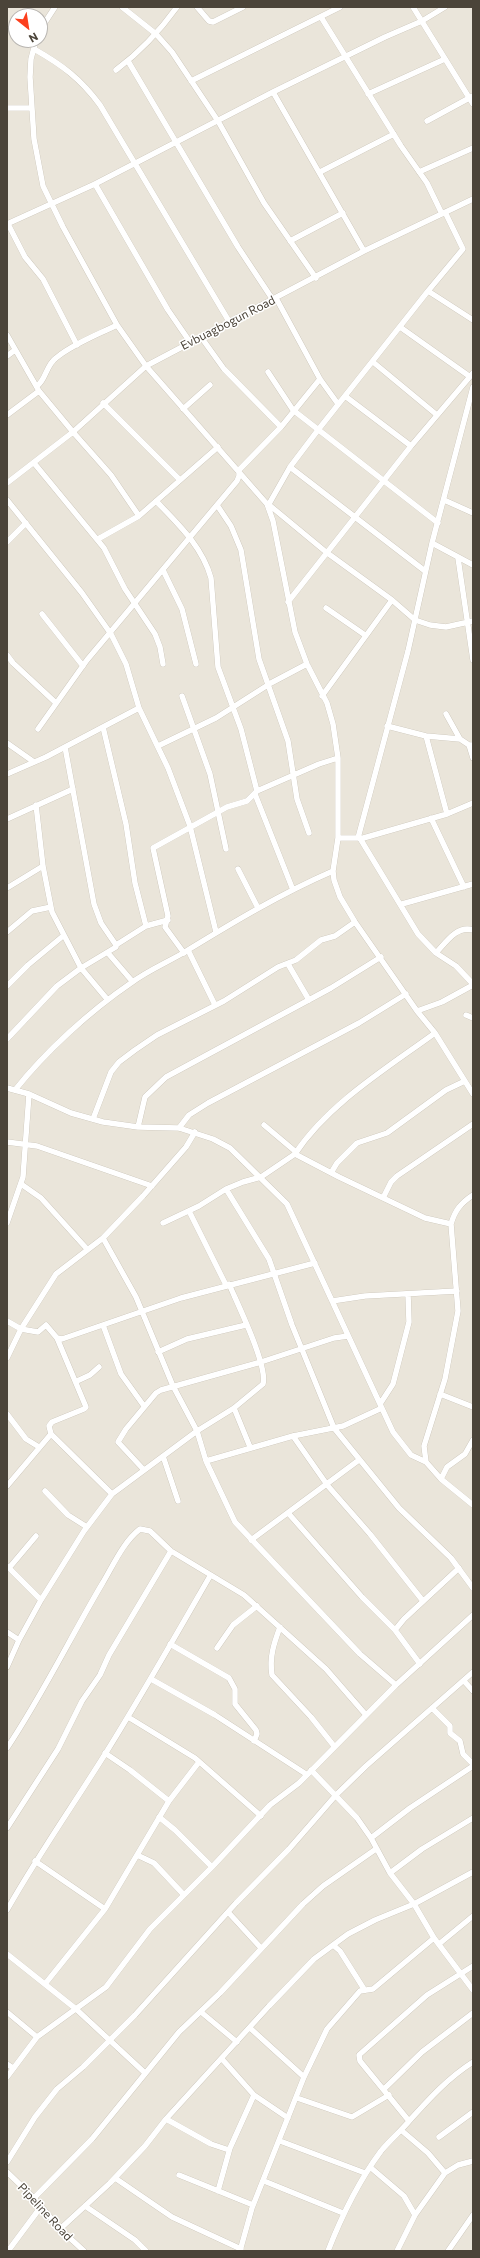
<!DOCTYPE html>
<style>
body{margin:0}
#map{position:relative;width:480px;height:2258px;overflow:hidden;background:#f6f3ec;font-family:Commissioner,sans-serif}
canvas{display:block}
.frame{position:absolute;inset:0;border:8px solid #4b4439;pointer-events:none}
.north{position:absolute;left:8px;top:8px;width:40px;height:40px;box-sizing:border-box;background:#fff;border:1px solid #b7b4b0;border-radius:50%;rotate:150deg;font-size:11px;font-weight:700;line-height:16px;text-align:center;color:#4b4439}
.north::after{content:'';display:block;margin:auto;width:14px;height:18px;background:#fc3f1d;clip-path:polygon(50% 0,100% 100%,50% 72%,0 100%)}
</style>
<div id="map">
<canvas width="480" height="2258"></canvas>
<div class="frame"></div>
<div class="north">N</div>
</div>
<script>
const context = document.querySelector('canvas').getContext('2d');
context.lineJoin = 'round';
function paint(path, color) {
  context.fillStyle = color;
  context.fill(path, 'evenodd');
}
function trace(path, color, width, dash) {
  context.strokeStyle = color;
  context.lineWidth = width;
  context.lineCap = dash ? 'butt' : 'round';
  context.setLineDash(dash || []);
  context.stroke(path);
}
function drawText(font, color, halo, rows, align = 'center') {
  context.font = font + ' Commissioner,sans-serif';
  context.lineWidth = 3;
  context.setLineDash([]);
  context.textBaseline = 'middle';
  context.strokeStyle = halo;
  context.fillStyle = color;
  for (const [text, x, y, turn = 0] of rows) {
    context.save();
    context.translate(x, y);
    context.rotate((+turn || 0) * Math.PI / 180);
    context.textAlign = isNaN(turn) ? turn : align;
    if (halo) context.strokeText(text, 0, 0);
    context.fillText(text, 0, 0);
    context.restore();
  }
}
paint(new Path2D(`
 M7 7H473V2251H7ZM16 16H40V40H16Z`), '#eae5da');
const minor = new Path2D(`
 M122 7 156 34 172 52 218 121 264 203 316 278
 M197 7 209 21 213 22 243 7
 M413 7 473 104
 M321 17 401 146 427 183 442 214
 M40 30 55 7
 M36 40 31 59 30 77 34 139 43 186 63 227 117 325 146 366 267 504 273 521 295 632 307 664 327 703 333 724 338 758V838L333 871 334 880 340 897 355 922 417 1011 435 1033 473 1094
 M34 49C62 65 80 78 100 105L230 323
 M128 61 238 247 273 300
 M116 70C140 52 159 32 177 7
 M191 81 340 7
 M273 92 364 251
 M368 94 445 59
 M7 108H31
 M427 121 473 96
 M320 172 394 134
 M419 172 473 148
 M95 184 168 310 190 342
 M7 224 95 184 273 92 385 37 422 21 445 7
 M8 224 25 257 43 279 77 345
 M290 241 343 213
 M428 291 473 320
 M276 298 320 379 338 404
 M400 327 469 376
 M7 335 39 391 73 432 111 475 139 516
 M201 337 224 369 281 427
 M7 356 15 350
 M373 362 437 415
 M268 372 293 410 438 523
 M37 386C46 380 46 365 56 358 73 344 97 335 117 325
 M345 396 411 446
 M103 403 180 480
 M183 409 210 385
 M7 415 39 391
 M34 463 104 548 125 589 155 634 160 647 163 664
 M290 467 425 571
 M7 483 73 432 146 366 364 251 473 199
 M7 500 82 593 111 634 126 664 139 708 168 768 190 826 216 932
 M444 500 473 513
 M156 501C178 524 202 546 211 578L218 667 241 729 257 791
 M268 504 326 552 392 600 415 620 430 625 446 627 473 621
 M269 504 290 467 318 430 428 291 463 249 445 212
 M217 505 231 526 241 550 259 659 288 741 297 799 309 833
 M98 539 139 516 218 447
 M7 542 26 523
 M432 543 473 565
 M458 558 473 660
 M163 570 182 609 196 664
 M288 602 411 446 473 373
 M326 608 365 635
 M42 614 83 666
 M7 655 13 663 56 703
 M182 696 210 774 226 849
 M322 696 392 600
 M446 714 460 739
 M387 726 426 736 460 739 469 745H473
 M103 727 126 824 135 883 146 926
 M38 729 87 660 237 481 239 476V470L281 427 320 379
 M426 736 447 814
 M7 743 34 762
 M469 745 473 758
 M158 746 216 718 271 683 307 664
 M65 747 94 904 101 923 116 945
 M7 774 46 757 139 708
 M255 794 293 890
 M36 805 43 866 52 912 81 968 116 947V945L146 926 168 920
 M431 818 464 887
 M7 819 73 789
 M338 838H358L408 651 432 543 473 387
 M360 839 447 814 473 803
 M361 840 418 934 436 953 456 966 473 984
 M238 869 258 908
 M7 888 43 866
 M402 904 473 884
 M7 932 32 911 51 907
 M188 950 215 1005
 M108 953 132 981
 M184 953 165 927 168 916 153 848 227 807 247 801 257 791 319 764 338 758
 M436 953C446 942 457 925 473 930
 M288 964 309 1000
 M7 986 28 965 63 936
 M417 1011 442 1002 473 985
 M466 1015 473 1018
 M7 1039 57 986 81 968 107 999
 M7 1088 29 1094 71 1113 103 1122 138 1127 179 1128 213 1139 230 1148 287 1204 393 1432 411 1455 426 1462 441 1479 473 1505
 M15 1090C46 1051 90 1011 131 983 147 971 166 963 183 953 232 923 280 894 333 871
 M93 1119 111 1072 119 1062 135 1050 157 1035 224 1001 278 967 296 960 321 940 335 936 355 922
 M264 1125 296 1152
 M138 1127 145 1097 166 1077 331 988 381 957
 M179 1128 189 1115 208 1103 359 1023 406 994
 M7 1142 37 1146 152 1186
 M295 1154C328 1104 387 1068 435 1033
 M331 1173 337 1163 357 1143 387 1133 446 1090 465 1081
 M21 1184 41 1198 87 1249
 M226 1189 269 1259 292 1325 334 1428 399 1508 451 1558 473 1588
 M383 1198 391 1182 397 1176 473 1124
 M189 1211 226 1285
 M7 1223 23 1177 29 1094
 M163 1223 199 1206 226 1189 243 1182 261 1177 295 1154 339 1177 425 1218 451 1224
 M103 1238 136 1297 173 1386 197 1431 206 1461 235 1522 360 1654 396 1685
 M332 1301 365 1296 457 1291
 M7 1321 21 1329 56 1274 103 1238 143 1196 186 1147 195 1132
 M103 1325 121 1374 144 1406
 M158 1352 187 1339 246 1325
 M7 1358 21 1329 38 1332 46 1325 57 1338 62 1339 181 1298 315 1263
 M77 1381 90 1375 99 1367
 M440 1394 473 1407
 M380 1404 393 1384 409 1322 408 1294
 M234 1408 250 1447
 M7 1414 26 1439 39 1447
 M51 1434 49 1426 52 1422 84 1409 86 1407 57 1338
 M293 1436 328 1486 370 1534 423 1601
 M163 1456 178 1501
 M206 1461 293 1436 343 1426 382 1408
 M426 1462 424 1446 445 1379 458 1311 451 1224C455 1210 461 1203 473 1195
 M144 1470 118 1442 126 1429 156 1393 161 1390 261 1362 334 1338 348 1336
 M441 1479 447 1467 465 1454 473 1440
 M7 1486 51 1434 112 1494
 M45 1491 68 1515 87 1527
 M289 1514 362 1597 395 1630 420 1664
 M251 1540 359 1460
 M7 1566 41 1600
 M9 1568 36 1536
 M280 1627C274 1643 269 1658 272 1675L311 1717 334 1746
 M395 1630 404 1619 459 1568
 M7 1632 19 1640
 M170 1644 229 1678 235 1689V1704L256 1730 257 1734 254 1741
 M217 1648 233 1625 257 1606
 M7 1667 19 1640 41 1600 84 1531 112 1494 197 1431 234 1408 263 1384C268 1366 238 1305 229 1284
 M151 1679 215 1715 306 1774
 M464 1681 473 1691
 M432 1708 450 1726V1733L460 1741 463 1754 473 1764
 M128 1717 195 1758 261 1816
 M7 1748C42 1696 70 1638 102 1584 113 1566 123 1542 140 1529L150 1531 171 1551 244 1595 326 1669 366 1715
 M105 1753 130 1770 169 1801
 M311 1770 357 1818 371 1838 390 1873 414 1904 434 1938 473 1990
 M159 1817 175 1830 212 1867
 M7 1828 58 1749 82 1701 100 1675 109 1655 171 1551
 M371 1838 410 1808 473 1766
 M137 1855 154 1863 184 1895
 M35 1861 105 1909
 M390 1873 422 1849 473 1818
 M7 1910C38 1855 74 1804 107 1751 143 1693 176 1635 210 1576
 M228 1912 261 1948
 M439 1944 473 1916
 M333 1945 340 1951 364 1989
 M7 1954 76 2009 145 2073
 M45 1984 105 1909 169 1801 199 1762
 M7 2012 37 2037
 M201 2012 237 2042
 M250 2028 304 2077
 M222 2059 254 2095 288 2118
 M7 2064 13 2068
 M7 2077 37 2037 106 1987 150 1929 212 1867 270 1805 299 1783 396 1685 473 1615
 M384 2089 422 2052 473 2013
 M297 2098 352 2117 389 2095
 M166 2119 211 2144 229 2150
 M409 2121 360 2061 359 2055 427 1995 473 1966
 M439 2137 473 2112
 M280 2141 365 2173
 M7 2162 35 2117 57 2089 83 2067 135 2015 236 1903 289 1849 336 1795 366 1766 473 1672
 M370 2167 404 2196 415 2215
 M7 2172 34 2198 60 2229 84 2251
 M445 2173 458 2165 473 2161
 M179 2175 253 2205
 M115 2178 172 2217 241 2249
 M264 2181 343 2213
 M218 2191 230 2148 254 2095
 M34 2198 92 2139 179 2032 220 1993 303 1904 323 1886 376 1849
 M85 2206 135 2240 146 2251
 M60 2229 110 2183 145 2146 166 2119 269 2006 314 1959 348 1934 375 1920 414 1904 473 1872
 M8 2251 40 2208
 M240 2251 252 2208 304 2077 327 2029 360 1991 373 1989 434 1938
 M328 2251C342 2215 358 2182 381 2151 390 2140 401 2131 410 2120 430 2098 448 2078 473 2062
 M397 2251 415 2215 445 2173 428 2153 401 2130
 M448 2251 473 2215`);
trace(minor, '#c2bbae', 6);
trace(minor, '#fff', 5.5);
drawText('12px', '#4b4439', '#fff', [
 ["Evbuagbogun Road",228,323,-27],
 ["Pipeline Road",45,2212,47]
]);
</script>
